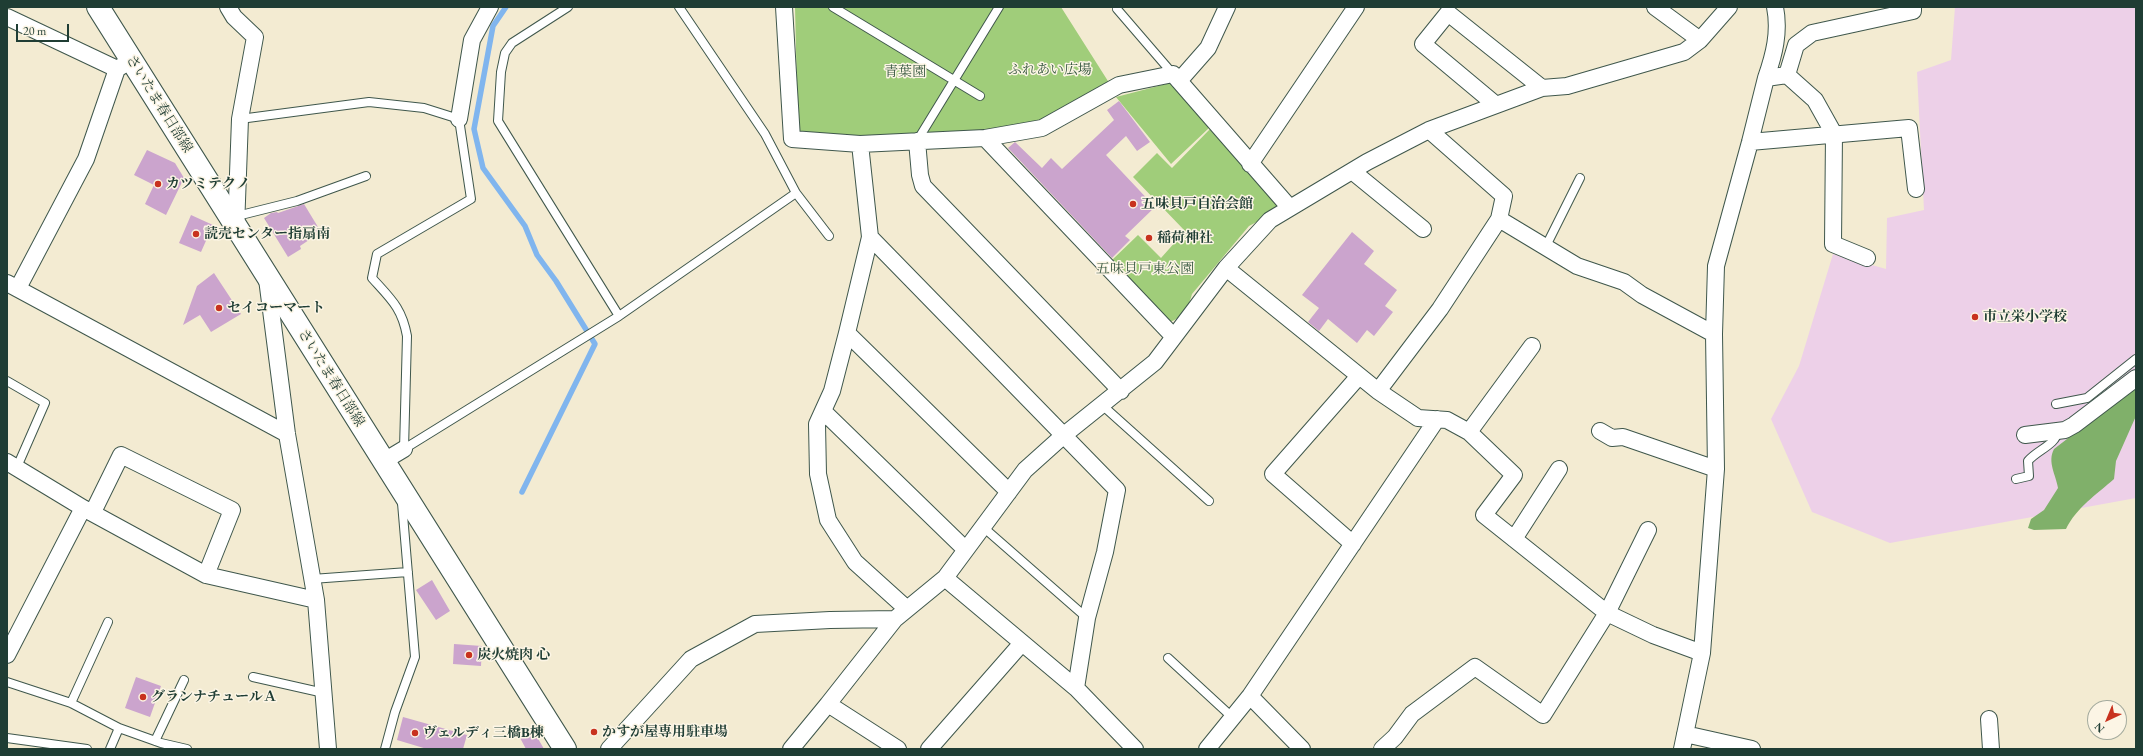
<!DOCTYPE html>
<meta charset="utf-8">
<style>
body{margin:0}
#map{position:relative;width:2143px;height:756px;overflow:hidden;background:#f3ebd2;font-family:"EB Garamond",serif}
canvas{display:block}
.frame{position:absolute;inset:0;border:8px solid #1f3d34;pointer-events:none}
.north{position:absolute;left:2087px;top:700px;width:40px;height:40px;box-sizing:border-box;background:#fcf5e5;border:1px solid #a4ab9e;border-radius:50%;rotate:224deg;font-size:11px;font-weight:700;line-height:16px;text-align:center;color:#1f3d34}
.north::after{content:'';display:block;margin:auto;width:14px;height:18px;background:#c8321e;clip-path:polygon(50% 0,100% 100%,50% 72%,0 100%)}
.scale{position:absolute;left:16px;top:24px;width:53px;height:18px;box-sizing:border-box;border:2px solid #1f3d34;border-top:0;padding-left:5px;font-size:12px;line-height:14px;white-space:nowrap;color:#1f3d34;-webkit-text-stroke:3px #fcf5e5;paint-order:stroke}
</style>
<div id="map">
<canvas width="2143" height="756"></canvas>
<div class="frame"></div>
<div class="north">N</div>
<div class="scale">20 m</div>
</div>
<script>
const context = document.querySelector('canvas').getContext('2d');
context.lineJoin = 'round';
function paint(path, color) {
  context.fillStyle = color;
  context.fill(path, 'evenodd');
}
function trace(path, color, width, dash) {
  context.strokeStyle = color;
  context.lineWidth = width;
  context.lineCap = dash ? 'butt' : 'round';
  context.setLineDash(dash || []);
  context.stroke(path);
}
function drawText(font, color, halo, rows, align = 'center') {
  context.font = font + ' "EB Garamond","Noto Serif JP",serif';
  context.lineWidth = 3;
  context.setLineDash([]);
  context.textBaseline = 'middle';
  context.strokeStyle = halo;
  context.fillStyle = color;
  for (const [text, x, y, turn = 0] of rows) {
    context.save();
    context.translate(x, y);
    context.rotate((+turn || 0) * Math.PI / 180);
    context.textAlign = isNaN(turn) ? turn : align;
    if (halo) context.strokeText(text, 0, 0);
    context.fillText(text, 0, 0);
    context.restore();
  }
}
paint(new Path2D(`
 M1955 7H2136V498L1890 543 1812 512 1771 419 1799 366 1833 254 1886 269 1887 218 1924 210 1917 72 1951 60Z`), '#edd0e8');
paint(new Path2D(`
 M795 7H1061L1113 89 1041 122 985 132 891 137 798 133Z
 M1170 83 1209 128 1171 164 1116 97Z
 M1211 128 1281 209 1249 226 1192 294C1189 306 1182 319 1169 322L1111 261 1138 235 1161 258 1185 231 1133 177 1157 153 1172 168Z`), '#a0cd7a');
paint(new Path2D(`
 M2136 386V416L2116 461 2114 479C2096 495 2077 507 2066 529L2034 530 2028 528 2031 519 2044 510 2058 488C2056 475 2047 462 2054 449Z`), '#80b06a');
trace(new Path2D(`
 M506 7 493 26 474 129 483 168 525 226 537 255 556 281 595 344 522 492`), '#80b5ee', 5.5);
paint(new Path2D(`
 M1119 101 1150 142 1137 151 1126 136 1106 155 1155 207 1125 236 1130 240 1112 258 1008 148 1015 142 1042 168 1051 158 1062 169 1114 120 1107 110Z
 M147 150 175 163 184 178 166 215 145 204 154 185 134 175Z
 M304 204 321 232 300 246 301 249 288 257 264 218 271 213 277 212 278 213Z
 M191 215 213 225 201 252 179 243Z
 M1352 232 1374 251 1364 264 1397 290 1385 306 1393 312 1374 336 1367 330 1357 343 1328 319 1319 331 1308 322 1319 308 1302 295Z
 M214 273 241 314 211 332 200 315 183 325 197 286Z
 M432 580 450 611 436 620 416 590Z
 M454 644 482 646 481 666 453 664Z
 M136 677 161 686 150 717 125 708Z
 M403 717 467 735 463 749H427L397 740Z
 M532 728 544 749H526L519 736Z`), '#cba4cd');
const lane = new Path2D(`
 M568 7 512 43 505 53 501 72 498 121 619 316
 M679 7 765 134 796 193 829 236
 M833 7 980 96
 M1117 9 1173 74
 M240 119 369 102 424 108 459 119 471 199 377 254 372 278C391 299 402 308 407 336L404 449
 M917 141 999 7
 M237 216 297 201 366 176
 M1545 248 1580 178
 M7 381 45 403 17 467
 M2056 404 2087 398 2136 359
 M1102 405 1209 501
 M404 449 619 316 796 193
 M2016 479 2029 476 2028 461C2037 450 2056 445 2058 431
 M983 527 1087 618
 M312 579 408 572
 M1168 658 1232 717
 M253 677 324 693
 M7 682 71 703 119 728 161 743 187 749
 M71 703 108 622
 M7 738 87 749
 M155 741 184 680
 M110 749 119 728
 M385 749 395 712 415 657 402 503`);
const street = new Path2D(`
 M228 7 234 17 255 37 240 119 236 228
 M784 7 792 139 860 144
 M1655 7 1700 40
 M7 17 117 69 125 64
 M1787 75 1815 100 1834 134 1833 244 1867 258
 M1766 78C1774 55 1780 32 1775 7
 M1179 81 1208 48 1227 7
 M1496 105 1423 44 1448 13 1542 88
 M459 119 472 40 490 7
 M1429 130 1504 196 1499 219 1577 266 1624 282 1642 295 1714 334
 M985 138 1174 337
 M917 141 920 175 923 186 1121 391
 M1750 142 1909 128 1916 189
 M1250 164 1356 7
 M1352 171 1423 229
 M870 237 1117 490 1105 552 1087 618 1076 688
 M1226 268 1378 391 1418 418 1447 420 1469 432 1514 475 1484 515 1607 613 1653 635 1702 653
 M267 279 287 434 316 600 328 749
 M7 283 287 434
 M18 288 86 159 117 69
 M847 333 1009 492
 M1378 391 1440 309 1499 219
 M824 412 965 549
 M1600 431 1612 438 1623 437 1716 469
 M1469 432 1532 346
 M2025 435 2065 430 2074 425 2136 378
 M384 461 404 449
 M7 462 83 508 206 575 316 600
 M93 512 121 455 232 510 206 575
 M1514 539 1559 469
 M1353 544 1273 474 1359 376
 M945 578 1076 688 1135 749
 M907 609 855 562 828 520 818 474 817 424 832 391 847 333 870 237 860 144 985 138 1042 128 1119 85 1173 74 1290 208
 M895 619 828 704 898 749
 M7 655 83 508
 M1250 696 1302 749
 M1989 719 1991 749
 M1685 734 1752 749
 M609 749 691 659 755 624 830 620 895 619 945 578 1025 470 1064 435 1155 362 1226 268 1270 220 1367 162 1429 130 1542 88 1567 86 1684 52 1700 40 1729 7
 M791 749 828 704
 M929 749 1022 643
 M1207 749 1250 696 1437 419
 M1382 749 1395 737 1412 714 1475 667 1543 715 1607 613 1648 530
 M1682 749 1702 653 1716 469 1714 334 1716 266 1750 142 1766 78 1787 75 1796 45 1812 33 1913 11V7`);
const primary = new Path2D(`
 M98 7 565 749`);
trace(lane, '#3f574c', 10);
trace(street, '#3f574c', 18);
trace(primary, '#3f574c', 24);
trace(lane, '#fff', 8);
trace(street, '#fff', 16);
trace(primary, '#fff', 22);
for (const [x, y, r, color] of [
 [158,184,4,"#c8321e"],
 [1133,204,4,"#c8321e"],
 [196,234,4,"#c8321e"],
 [1149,238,4,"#c8321e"],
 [219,308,4,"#c8321e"],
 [1975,317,4,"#c8321e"],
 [469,655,4,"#c8321e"],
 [143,697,4,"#c8321e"],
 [594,732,4,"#c8321e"],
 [415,733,4,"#c8321e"]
]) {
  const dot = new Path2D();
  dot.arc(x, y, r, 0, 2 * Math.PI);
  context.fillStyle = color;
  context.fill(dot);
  trace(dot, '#fcf5e5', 1.5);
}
drawText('14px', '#395a42', '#fcf5e5', [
 ["ふれあい広場",1050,70],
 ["青葉園",905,72],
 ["五味貝戸東公園",1145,269]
]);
drawText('14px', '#1f3d34', '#fcf5e5', [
 ["さいたま春日部線",159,104,58],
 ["さいたま春日部線",331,378,58]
]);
drawText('bold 14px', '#1f3d34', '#fcf5e5', [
 ["カツミテクノ",166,184],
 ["五味貝戸自治会館",1141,204],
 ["読売センター指扇南",204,234],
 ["稲荷神社",1157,238],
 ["セイコーマート",227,308],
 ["市立栄小学校",1983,317],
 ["炭火焼肉 心",477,655],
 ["グランナチュールＡ",151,697],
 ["かすが屋専用駐車場",602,732],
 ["ヴェルディ三橋B棟",423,733]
], 'left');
</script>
